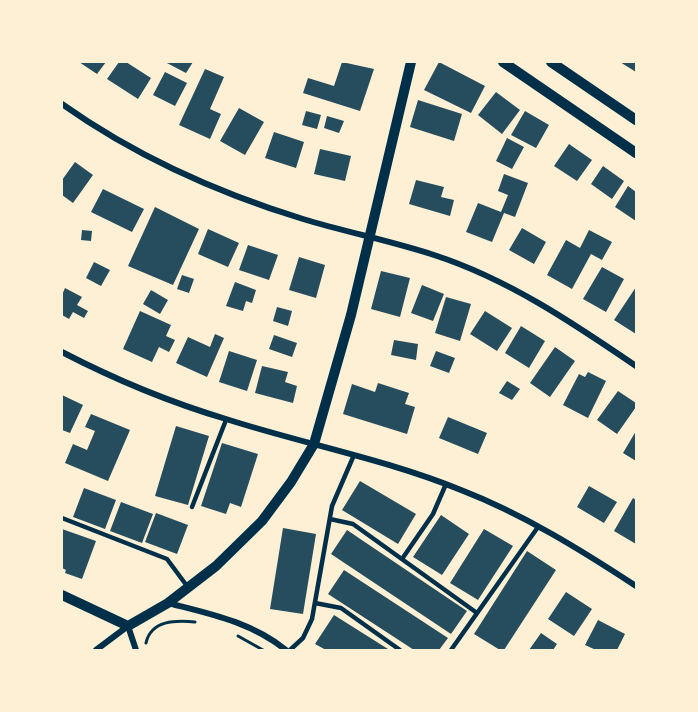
<!DOCTYPE html>
<style>
body{margin:0}
#map{position:relative;width:698px;height:712px;overflow:hidden;background:#fdf0d5;font-family:"Nunito Sans",sans-serif}
canvas{display:block}
.frame{position:absolute;inset:0;border:63px solid #fdf0d5;pointer-events:none}
</style>
<div id="map">
<canvas width="698" height="712"></canvas>
<div class="frame"></div>
</div>
<script>
const context = document.querySelector('canvas').getContext('2d');
context.lineJoin = 'round';
function paint(path, color) {
  context.fillStyle = color;
  context.fill(path, 'evenodd');
}
function trace(path, color, width, dash) {
  context.strokeStyle = color;
  context.lineWidth = width;
  context.lineCap = dash ? 'butt' : 'round';
  context.setLineDash(dash || []);
  context.stroke(path);
}
paint(new Path2D(`
 M79 62H106L97 74Z
 M119 62H126L151 78 138 99 107 79Z
 M165 62H193L186 73Z
 M342 62 374 69 360 111 303 93 308 78 334 86Z
 M439 62 485 86 471 113 424 90Z
 M620 62H636V72Z
 M205 69 224 77 210 109 221 114 210 139 179 125Z
 M165 72 187 83 175 106 153 95Z
 M496 92 520 110 502 134 478 115Z
 M418 100 462 114 454 141 410 127Z
 M239 108 264 122 245 155 220 141Z
 M306 111 321 115 317 129 302 125Z
 M525 111 549 125 536 148 511 135Z
 M327 116 344 121 339 133 324 128Z
 M274 132 304 142 296 168 265 158Z
 M507 138 524 147 512 169 496 161Z
 M569 144 592 160 577 181 554 166Z
 M320 149 351 156 345 181 314 174Z
 M75 162 93 175 73 203 62 195V180Z
 M603 166 624 181 612 199 591 184Z
 M504 174 528 183 515 217 504 213 492 242 466 232 478 203 501 212 508 195 498 191Z
 M416 180 444 187 441 197 454 200 450 216 409 204Z
 M628 186 636 192V221L615 207Z
 M103 189 144 209 132 232 91 212Z
 M155 207 199 229 173 285 128 266Z
 M522 228 546 242 534 264 509 250Z
 M208 229 239 243 228 267 198 254Z
 M82 230 92 231 91 241 81 240Z
 M589 230 612 242 602 260 591 254 572 289 547 275 566 240 580 248Z
 M248 245 278 255 269 280 239 270Z
 M299 257 325 265 316 298 289 290Z
 M94 262 110 270 101 286 86 278Z
 M602 267 624 279 606 312 583 299Z
 M381 271 410 278 400 317 371 309Z
 M182 275 194 279 189 293 177 289Z
 M235 282 256 290 252 303 246 301 243 311 226 306Z
 M422 285 444 294 433 321 411 313Z
 M636 287V334L614 320Z
 M65 288 82 297 77 305 88 311 84 318 73 312 69 319 62 315V295Z
 M151 290 168 300 160 314 143 304Z
 M446 297 471 304 460 341 435 333Z
 M277 307 292 311 288 326 273 321Z
 M140 311 171 325 166 336 175 340 169 352 159 347 152 362 123 349Z
 M485 311 512 328 497 351 470 334Z
 M521 326 545 341 529 368 505 353Z
 M215 334 224 338 207 377 176 363 188 337 210 347Z
 M274 335 297 343 292 357 269 349Z
 M394 340 418 344 416 360 391 355Z
 M555 347 575 361 550 397 530 383Z
 M229 351 257 360 247 391 219 382Z
 M436 351 455 358 449 373 430 366Z
 M262 366 288 372 285 382 297 386 293 403 255 393Z
 M588 372 606 381 588 418 563 405 579 374 585 377Z
 M507 381 520 389 512 400 499 393Z
 M378 383 409 393 405 404 415 407 407 434 343 414 352 384 375 392Z
 M618 391 636 403V407L617 434 597 420Z
 M62 395 83 405 70 433 62 430Z
 M91 414 130 430 108 481 65 463 73 444 87 450 95 431 85 427Z
 M448 417 487 433 478 454 439 438Z
 M176 426 209 436 188 505 155 496Z
 M636 431V461L623 453Z
 M222 443 258 454 241 507 230 503 226 514 201 506Z
 M360 481 416 514 398 544 342 510Z
 M589 486 617 502 604 523 577 507Z
 M84 488 116 500 105 529 73 517Z
 M633 498 636 500V544L614 531Z
 M121 502 153 514 142 543 110 531Z
 M156 513 188 525 177 554 145 542Z
 M441 515 469 534 442 575 413 557Z
 M283 528 316 534 303 614 270 609Z
 M62 529 96 541 82 579 65 573 66 570 62 568Z
 M484 529 513 546 478 600 450 583Z
 M347 530 467 611 451 634 331 554Z
 M527 551 556 570 504 650H500L474 634Z
 M344 570 448 638 439 650H414L328 594Z
 M566 592 592 609 574 636 548 619Z
 M334 615 388 649 387 650H326L315 644Z
 M598 620 625 634 617 650H596L585 645Z
 M541 633 557 644 553 650H529Z`), '#264d5e');
trace(new Path2D(`
 M238 636 263 650
 M146 643C151 620 176 620 195 622`), '#003049', 3);
trace(new Path2D(`
 M192 507 226 420
 M62 518 167 559 187 586
 M330 519 353 524 477 613
 M402 559 433 514 446 484
 M315 603 341 608 400 650
 M290 650 303 638 312 619 332 506 354 455
 M451 650 538 527`), '#003049', 4.5);
trace(new Path2D(`
 M62 104C134 155 218 193 303 219 346 232 391 241 434 255 508 279 573 323 636 366
 M62 352C114 379 169 402 226 419 304 444 385 459 461 490 523 514 581 550 636 586
 M168 603C211 614 251 622 286 650
 M96 650 128 626 136 650`), '#003049', 6);
trace(new Path2D(`
 M503 62 636 153
 M551 62 636 120
 M62 595 128 626 168 603 216 566 262 521 291 482 314 444 351 315 411 62`), '#003049', 10);
</script>
